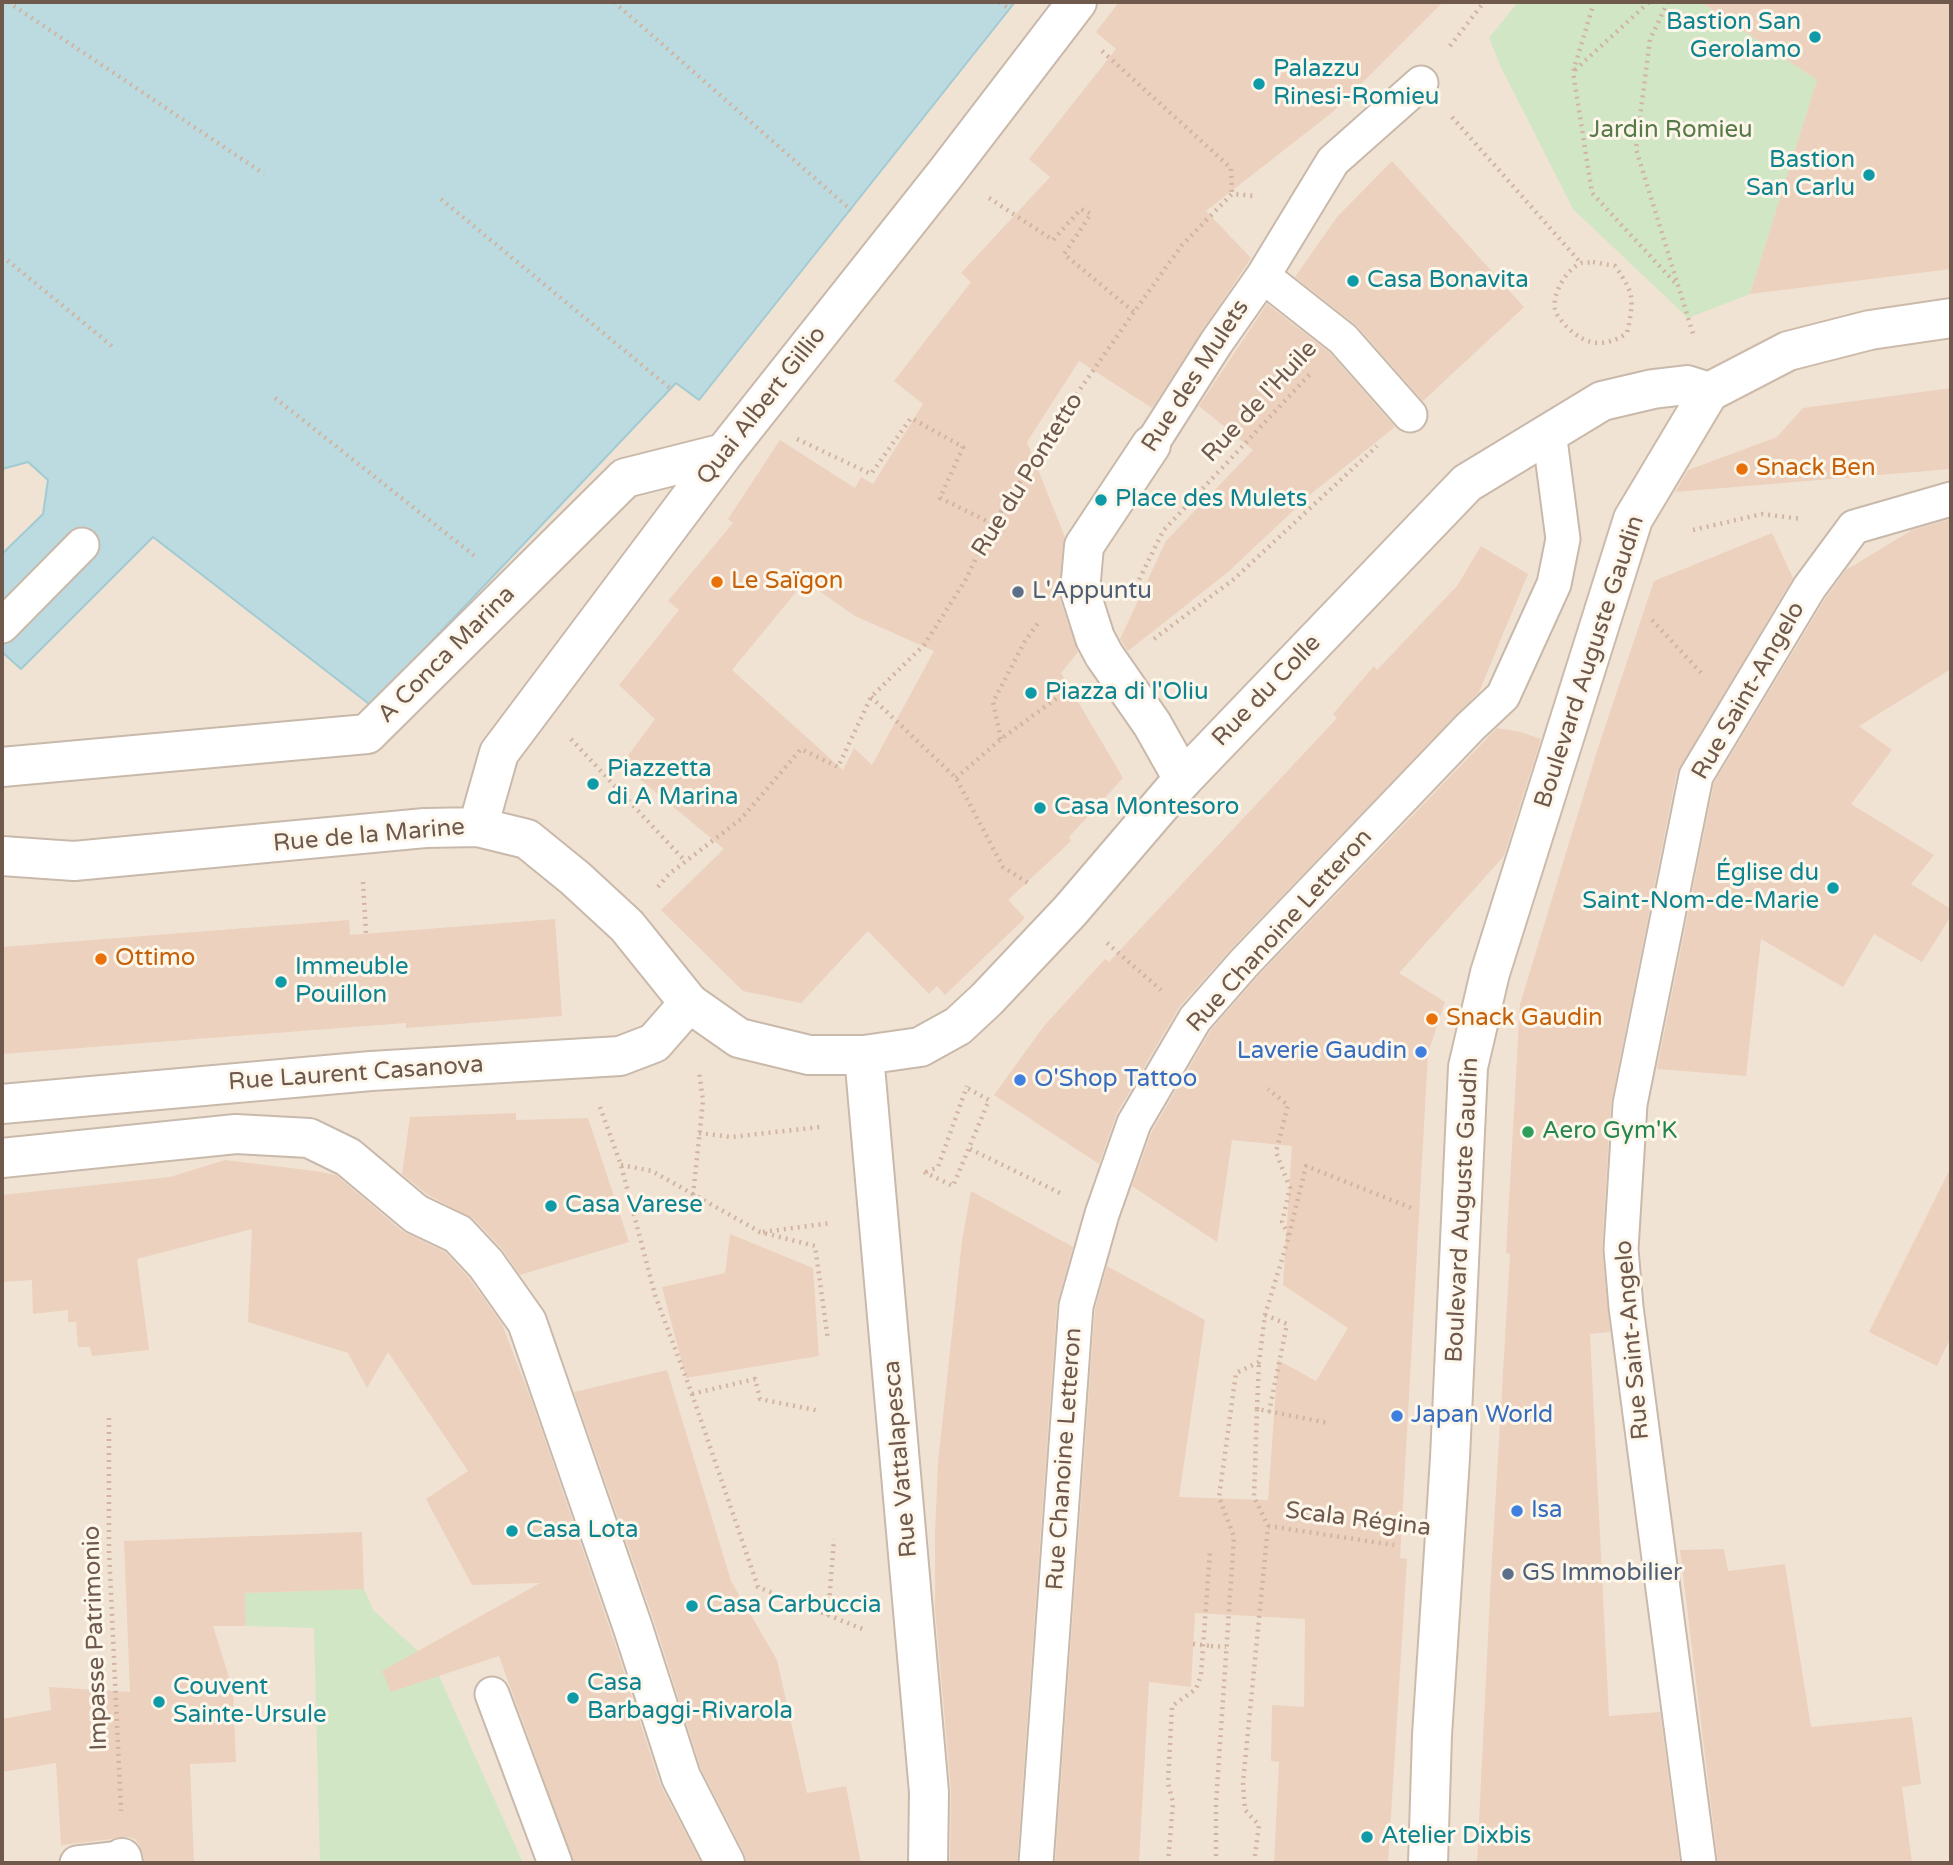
<!DOCTYPE html>
<meta charset="utf-8">
<style>
body{margin:0}
#map{position:relative;width:1953px;height:1865px;overflow:hidden;background:#faf2e4;font-family:"Varela Round",sans-serif}
canvas{display:block}
.frame{position:absolute;inset:0;border:4px solid #6f594c;pointer-events:none}
</style>
<div id="map">
<canvas width="1953" height="1865"></canvas>
<div class="frame"></div>
</div>
<script>
const context = document.querySelector('canvas').getContext('2d');
context.lineJoin = 'round';
function paint(path, color) {
  context.fillStyle = color;
  context.fill(path, 'evenodd');
}
function trace(path, color, width, dash) {
  context.strokeStyle = color;
  context.lineWidth = width;
  context.lineCap = dash ? 'butt' : 'round';
  context.setLineDash(dash || []);
  context.stroke(path);
}
function drawText(font, color, halo, rows, align = 'center') {
  context.font = font + ' "Varela Round",sans-serif';
  context.lineWidth = 6;
  context.setLineDash([]);
  context.textBaseline = 'middle';
  context.strokeStyle = halo;
  context.fillStyle = color;
  for (const [text, x, y, turn = 0] of rows) {
    context.save();
    context.translate(x, y);
    context.rotate((+turn || 0) * Math.PI / 180);
    context.textAlign = isNaN(turn) ? turn : align;
    if (halo) context.strokeText(text, 0, 0);
    context.fillText(text, 0, 0);
    context.restore();
  }
}
paint(new Path2D(`
 M1015 2H1951V1863H2V652L21 669 153 537 372 706 677 383 699 400Z
 M28 462 48 480 43 514 2 554V469Z`), '#f1e3d3');
paint(new Path2D(`
 M1518 2H1708L1705 5 1817 80 1750 294 1688 318 1573 209 1501 67 1489 38Z
 M364 1589 373 1610 418 1651 439 1676 523 1863H320L314 1628 246 1626 245 1593Z`), '#d1e6c4');
const water = new Path2D(`
 M2 2H1015L699 400 676 383 395 680 373 707 153 537 21 669 2 652V554L43 514 48 480 28 462 2 469Z`);
paint(water, '#bbdbe1');
trace(water, '#a2cad2', 2);
paint(new Path2D(`
 M1119 2H1443L1334 111 1206 211 1251 258 1152 408 1079 361 1027 442 1065 537 1059 597 1078 652 1061 673 1123 778 1069 837 1071 841 1008 900 1025 918 945 995 937 986 929 994 868 931 801 1003 743 991 661 910 724 849 622 764 655 719 619 685 679 610 668 601 733 523 728 519 780 440 855 488 861 477 873 484 923 404 894 381 971 282 961 273 1050 177 1029 159 1116 49 1096 32ZM805 581 855 616 934 651 872 765 854 748 843 770 732 670Z
 M1701 2H1951V269L1750 294 1817 80Z
 M1392 161 1524 307 1423 401 1357 326 1295 277 1337 217Z
 M1267 304 1330 353 1395 427 1312 493 1228 572 1128 651 1120 639 1166 541 1253 450 1199 406Z
 M1951 388V469L1675 492 1688 470 1777 437 1803 408Z
 M1951 519V669L1859 726 1892 750 1851 804 1934 855 1911 884 1951 909V916L1922 962 1874 934 1843 987 1761 939 1746 1076 1657 1069 1714 783 1825 599 1846 570 1912 530Z
 M1772 533 1793 578 1677 772 1611 1103 1602 1248 1610 1332 1590 1334 1609 1716 1660 1712 1680 1863H1477L1491 1575 1510 1254 1506 1253 1520 1004 1597 751 1654 581Z
 M1481 546 1528 574 1479 692 1231 949 1180 1006 1117 1113 1099 1164 994 1095 1044 1026 1105 959 1109 962 1337 718 1333 714 1374 666 1377 670 1457 586Z
 M1497 728 1521 732 1541 739 1504 856 1399 973 1445 1002 1428 1053 1400 1558 1407 1559 1388 1863H1274L1279 1762 1271 1761 1272 1705 1304 1707 1305 1619 1195 1613 1191 1687 1149 1682 1139 1863H1055L1095 1309 1107 1266 1205 1320 1179 1497 1268 1500 1278 1360 1316 1381 1348 1328 1283 1285 1292 1146 1232 1140 1217 1242 1132 1186 1152 1131 1211 1030 1259 975Z
 M555 919 562 1016 406 1028V1023L2 1054V947L349 920 350 935Z
 M516 1113V1120L588 1118 629 1242 520 1275 502 1249 474 1219 428 1195 402 1174 410 1117Z
 M225 1160 315 1171 336 1175 402 1231 445 1252 469 1278 502 1324 532 1402 612 1635 660 1784 701 1863H574L499 1656 391 1692 382 1671 540 1583 472 1585 426 1499 468 1471 388 1352 367 1388 348 1353 248 1322 252 1229 137 1259 149 1350 92 1356 90 1347H78L76 1322H68V1310L33 1314 32 1280 2 1282V1195L170 1177Z
 M1951 1167V1337L1937 1366 1869 1332Z
 M971 1191 1073 1247 1057 1304 1017 1863H950L951 1790 935 1609V1533L938 1462 962 1241Z
 M730 1234 813 1268 819 1356 686 1378 662 1287 725 1273Z
 M667 1370 731 1581 777 1660 807 1793 846 1786 861 1863H747L744 1853 701 1769 654 1621 574 1392Z
 M362 1532 364 1589 245 1593 246 1626H213L233 1690 236 1762 190 1764 194 1863H144L143 1854 139 1844 135 1839 128 1837 61 1845 56 1763 2 1772V1719L51 1710 49 1687 130 1692 124 1541Z
 M1724 1549 1728 1571 1785 1564 1811 1727 1912 1717 1921 1784 1902 1787 1912 1863H1718L1680 1550Z`), '#ecd1be');
const service = new Path2D(`
 M1263 276 1343 339 1410 415
 M1151 445 1216 343 1263 276 1333 161 1421 83
 M2 626 82 545
 M492 1694 555 1863
 M77 1863 122 1858
 M1036 1863 1076 1306 1102 1214 1134 1123 1195 1019 1245 962 1470 727 1503 696 1554 584 1563 539 1549 432
 M1699 1863 1626 1307 1621 1249 1630 1104 1696 776 1809 588 1854 527 1951 499`);
const pedestrian = new Path2D(`
 M1151 445 1084 546 1080 591 1095 638 1104 655 1152 724 1183 779
 M2 767 367 734 625 478 724 453
 M478 827 499 753 724 453 946 173 1077 2
 M2 856 74 861 425 828 478 827 527 839 575 878 627 926 689 1003`);
const minor = new Path2D(`
 M864 1055 929 1792 928 1863
 M2 1104 371 1071 620 1056 654 1043 689 1003 739 1038 809 1055H864L920 1047 958 1026 987 999 1070 911 1183 779 1467 483 1602 401 1653 389 1687 385 1709 392
 M2 1158 236 1134 309 1138 348 1157 416 1214 458 1234 486 1264 527 1322 633 1628 681 1777 725 1863
 M122 1858 123 1863`);
const secondary = new Path2D(`
 M1428 1863 1432 1735 1450 1458 1468 1067 1490 973 1633 519 1709 392 1788 351 1870 330 1951 318`);
trace(service, '#c9b9ab', 37);
trace(pedestrian, '#c9b9ab', 42);
trace(minor, '#c9b9ab', 42);
trace(secondary, '#ccbaaa', 42);
trace(new Path2D(`
 M8 2 264 174
 M614 2 851 210
 M999 2 1009 9
 M1594 2 1573 72 1592 193 1677 285
 M1668 2 1650 39 1636 149 1694 337
 M1450 46 1484 2
 M1102 51 1231 168 1232 194
 M1575 70 1649 2
 M1452 117 1581 263
 M989 198 1053 240 1081 209 1091 214 1064 254 1134 312
 M441 199 671 389
 M2 256 112 346
 M1593 262 1615 266C1635 294 1634 300 1627 333 1605 348 1586 346 1567 327 1563 323 1556 315 1555 309 1552 293 1567 269 1581 263 1585 262 1589 263 1593 262Z
 M275 398 476 557
 M797 439 871 474 911 418 963 447 940 498 993 524
 M1693 530 1762 514 1802 519
 M1133 592 1163 531 1311 373
 M1652 620 1703 675
 M1154 639 1234 579 1377 446
 M871 697 956 778 1003 867 1028 883
 M571 739 685 861
 M1001 739 993 702 1025 641 1038 623
 M956 778 1001 739 1068 690
 M363 882 366 933
 M658 887 669 874 741 819 801 749 838 767 871 697 924 645 965 581 993 524 1069 405 1134 312 1182 245 1232 194 1256 196
 M1107 943 1161 990
 M600 1107 621 1165 655 1295 692 1394 758 1587 865 1630
 M699 1133 731 1137 820 1127
 M970 1149 1060 1193
 M621 1165 652 1171 760 1232 815 1246 828 1340
 M924 1172 953 1186 989 1100 967 1088
 M926 1172 938 1167 967 1086
 M693 1195 703 1101 699 1071
 M763 1232 831 1223
 M1289 1235 1306 1166 1414 1209
 M1265 1315 1287 1324 1269 1412
 M692 1394 755 1379 760 1399 820 1411
 M1257 1409 1259 1362
 M109 1418V1550L121 1811
 M1268 1526 1394 1545
 M828 1616 834 1539
 M1211 1646 1226 1647
 M1168 1863 1173 1803 1168 1783 1172 1706 1196 1689 1201 1675 1210 1551
 M1216 1863V1803L1234 1537 1219 1497 1236 1373 1259 1362 1265 1315 1289 1236 1282 1222 1290 1188 1276 1152 1288 1105 1268 1089
 M1254 1863 1259 1825 1245 1810 1243 1783 1268 1526 1254 1497 1257 1409 1328 1423`), '#d1b5a2', 4.5, [2, 5]);
trace(service, '#fff', 33);
trace(pedestrian, '#fff', 38);
trace(minor, '#fff', 38);
trace(secondary, '#fff', 38);
trace(new Path2D(`
 M1193 1644 1211 1646`), '#d1b5a2', 4.5, [2, 5]);
for (const [x, y, r, color] of [
 [1815,37,7,"#0f9aa8"],
 [1259,84,7,"#0f9aa8"],
 [1869,175,7,"#0f9aa8"],
 [1353,281,7,"#0f9aa8"],
 [1742,469,7,"#e8710a"],
 [1101,500,7,"#0f9aa8"],
 [717,582,7,"#e8710a"],
 [1018,592,7,"#5c6f8a"],
 [1031,693,7,"#0f9aa8"],
 [593,784,7,"#0f9aa8"],
 [1040,808,7,"#0f9aa8"],
 [1833,888,7,"#0f9aa8"],
 [101,959,7,"#e8710a"],
 [281,982,7,"#0f9aa8"],
 [1432,1019,7,"#e8710a"],
 [1421,1052,7,"#3f7fe0"],
 [1020,1080,7,"#3f7fe0"],
 [1528,1132,7,"#2e9e5b"],
 [551,1206,7,"#0f9aa8"],
 [1397,1416,7,"#3f7fe0"],
 [1517,1511,7,"#3f7fe0"],
 [512,1531,7,"#0f9aa8"],
 [1508,1574,7,"#5c6f8a"],
 [692,1606,7,"#0f9aa8"],
 [573,1698,7,"#0f9aa8"],
 [159,1702,7,"#0f9aa8"],
 [1367,1837,7,"#0f9aa8"]
]) {
  const dot = new Path2D();
  dot.arc(x, y, r, 0, 2 * Math.PI);
  context.fillStyle = color;
  context.fill(dot);
  trace(dot, '#fdf6ea', 2.5);
}
drawText('24px', '#0d838f', '#fdf6ea', [
 ["Bastion San",1801,23,"right"],
 ["Gerolamo",1801,51,"right"],
 ["Palazzu",1273,70],
 ["Rinesi-Romieu",1273,98],
 ["Bastion",1855,161,"right"],
 ["San Carlu",1855,189,"right"],
 ["Casa Bonavita",1367,281],
 ["Place des Mulets",1115,500],
 ["Piazza di l'Oliu",1045,693],
 ["Piazzetta",607,770],
 ["di A Marina",607,798],
 ["Casa Montesoro",1054,808],
 ["Église du",1819,874,"right"],
 ["Saint-Nom-de-Marie",1819,902,"right"],
 ["Immeuble",295,968],
 ["Pouillon",295,996],
 ["Casa Varese",565,1206],
 ["Casa Lota",526,1531],
 ["Casa Carbuccia",706,1606],
 ["Casa",587,1684],
 ["Barbaggi-Rivarola",587,1712],
 ["Couvent",173,1688],
 ["Sainte-Ursule",173,1716],
 ["Atelier Dixbis",1381,1837]
], 'left');
drawText('24px', '#567a48', '#fdf6ea', [
 ["Jardin Romieu",1671,131]
]);
drawText('24px', '#6f594c', '#fdf6ea', [
 ["Rue des Mulets",1196,376,-57],
 ["Rue de l'Huile",1260,402,-47],
 ["Quai Albert Gillio",762,406,-52],
 ["Rue du Pontetto",1028,475,-58],
 ["A Conca Marina",447,655,-45],
 ["Boulevard Auguste Gaudin",1590,662,-72],
 ["Rue du Colle",1267,691,-46],
 ["Rue Saint-Angelo",1749,691,-60],
 ["Rue de la Marine",369,836,-5],
 ["Rue Chanoine Letteron",1280,931,-48],
 ["Rue Laurent Casanova",356,1074,-4],
 ["Boulevard Auguste Gaudin",1463,1210,-87],
 ["Rue Saint-Angelo",1633,1340,-95],
 ["Rue Vattalapesca",901,1459,-95],
 ["Rue Chanoine Letteron",1065,1459,-86],
 ["Scala Régina",1358,1520,7],
 ["Impasse Patrimonio",96,1638,-92]
]);
drawText('24px', '#c56008', '#fdf6ea', [
 ["Snack Ben",1756,469],
 ["Le Saïgon",731,582],
 ["Ottimo",115,959],
 ["Snack Gaudin",1446,1019]
], 'left');
drawText('24px', '#4e5e75', '#fdf6ea', [
 ["L'Appuntu",1032,592],
 ["GS Immobilier",1522,1574]
], 'left');
drawText('24px', '#366cbe', '#fdf6ea', [
 ["Laverie Gaudin",1407,1052,"right"],
 ["O'Shop Tattoo",1034,1080],
 ["Japan World",1411,1416],
 ["Isa",1531,1511]
], 'left');
drawText('24px', '#27864d', '#fdf6ea', [
 ["Aero Gym'K",1542,1132]
], 'left');
</script>
